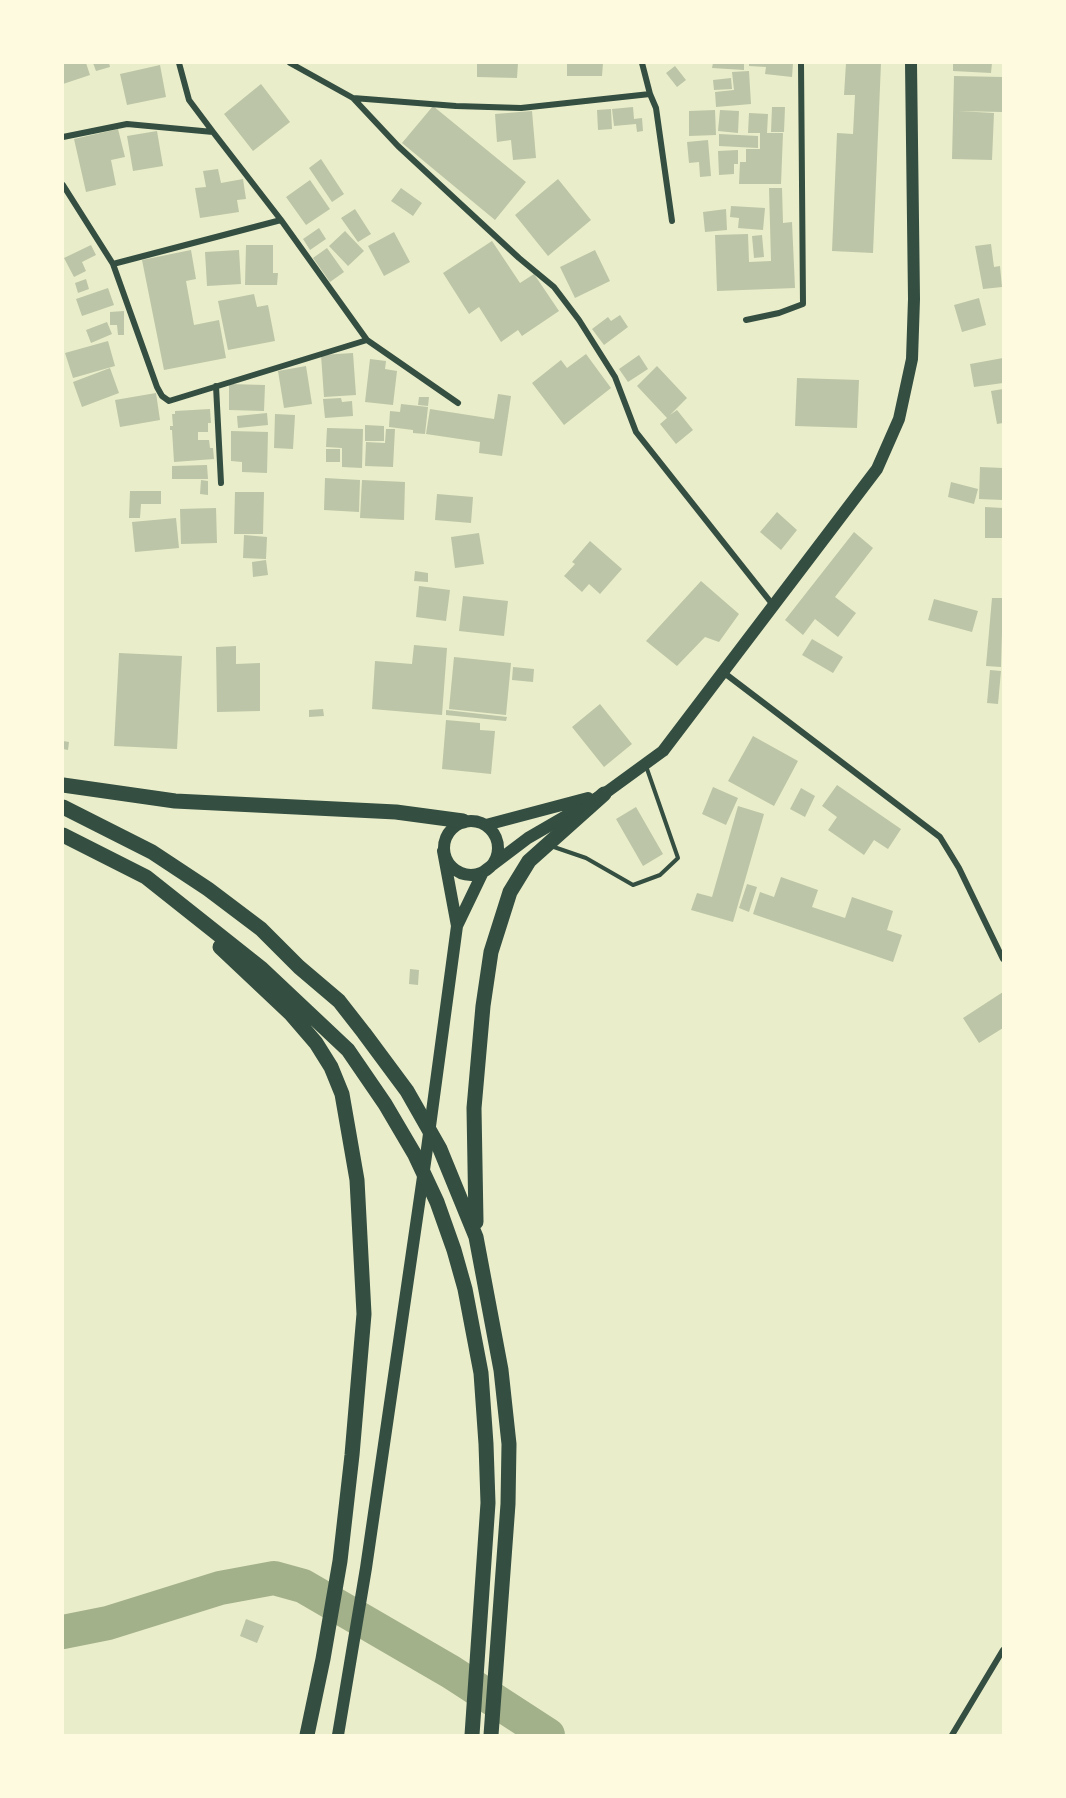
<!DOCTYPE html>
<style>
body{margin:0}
#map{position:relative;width:1066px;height:1798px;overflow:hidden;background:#e9edc9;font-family:Montserrat,sans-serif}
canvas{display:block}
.frame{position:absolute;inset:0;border:64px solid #fefae0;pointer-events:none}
</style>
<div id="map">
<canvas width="1066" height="1798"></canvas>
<div class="frame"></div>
</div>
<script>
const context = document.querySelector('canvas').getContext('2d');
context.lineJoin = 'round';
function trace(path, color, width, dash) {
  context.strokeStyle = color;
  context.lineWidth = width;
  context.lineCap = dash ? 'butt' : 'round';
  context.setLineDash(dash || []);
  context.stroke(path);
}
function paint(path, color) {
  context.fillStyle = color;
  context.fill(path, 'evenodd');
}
trace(new Path2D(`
 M63 1632 108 1623 220 1588 274 1578 303 1586 451 1672 548 1735`), '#a3b18a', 34);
paint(new Path2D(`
 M63 63H86L90 75 63 84Z
 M93 63H109L110 67 96 71Z
 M477 63H518L517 78 477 77Z
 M567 63H603L602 76H567Z
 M713 63H744V70L712 68Z
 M749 63H793L792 77 765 74 766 67 749 66Z
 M846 63H881L873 253 832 251 837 133 853 134 855 95H844Z
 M953 63H992L991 73 953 71Z
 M160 65 166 97 127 105 120 74Z
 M675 66 686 80 677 87 666 73Z
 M749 71 751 104 716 107 715 92 734 90 732 72Z
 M954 76 1003 77 1002 112 958 111 994 113 992 160 952 159Z
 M731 78 732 89 714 90 713 80Z
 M261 84 290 122 253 151 224 114Z
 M433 106 526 182 495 220 402 143Z
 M633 107 634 119 642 118 643 131 637 132 636 124 614 126 612 109Z
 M772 107H785L784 132H771Z
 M611 109 612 129 598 130 597 110Z
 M715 110 716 135 689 136V111Z
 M720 110 739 111 738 133 718 131Z
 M532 111 536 158 513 160 511 140 497 142 495 114Z
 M749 113 768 114 767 133H783L781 184H739L740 162H746V149H760V133H748Z
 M118 129 125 157 111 160 116 185 86 192 74 139Z
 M157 131 163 166 133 171 127 136Z
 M719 134 758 136V148L719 146Z
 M708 140 711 176 700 177 699 162 689 163 687 142Z
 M738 150V164H734V174L719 175 718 151Z
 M321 159 344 194 332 202 309 168Z
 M218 169 221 183 243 179 246 199 237 200 239 212 200 218 195 188 206 187 203 171Z
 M558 179 591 220 548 256 515 215Z
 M310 180 330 209 306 225 286 197Z
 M401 188 422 203 413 216 391 201Z
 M769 188H782L783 223 792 222 795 288 717 291 715 235 748 234 749 262 771 261Z
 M731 206 765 208 763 230 738 228 739 218 730 217Z
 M355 209 371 234 358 242 341 218Z
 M726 209 727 230 705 232 703 212Z
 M319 228 326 239 310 250 303 239Z
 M345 231 364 251 348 266 329 246Z
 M394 232 410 262 384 276 368 246Z
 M762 235 764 257 754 258 752 236Z
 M492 241 520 283 534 274 559 311 522 336 518 330 501 342 479 307 469 314 443 273Z
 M991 244 994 267 1000 266 1002 287 983 289 975 246Z
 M91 245 96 255 82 262 86 271 74 277 64 258Z
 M246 245H273V273H278L277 285H245Z
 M327 248 344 272 330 282 313 258Z
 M191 250 196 279 186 281 194 325 219 320 226 358 164 370 142 260Z
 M239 250 241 284 207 286 205 252Z
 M595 250 610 281 575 298 560 267Z
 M86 279 89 289 78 293 75 283Z
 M108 288 114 305 82 316 76 299Z
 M254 294 257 307 268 305 275 341 228 350 218 301Z
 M979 298 986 325 962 332 954 305Z
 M124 311V335H118L117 325H110V312Z
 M620 315 628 327 604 345 592 329 608 317 611 321Z
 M107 322 112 334 91 343 86 330Z
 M108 341 115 366 73 378 65 353Z
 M353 353 356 395 324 397 321 355Z
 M586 354 611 388 564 425 532 383 561 360 567 368Z
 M639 355 648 369 628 382 619 369Z
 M1003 358V383L974 387 970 364Z
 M370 359 386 361 385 369 397 371 393 405 365 402Z
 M306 366 312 404 284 408 278 371Z
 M657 366 687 398 670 415 677 410 693 430 676 444 660 424 667 418 637 386Z
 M110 368 119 393 82 407 73 382Z
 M797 378 859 380 857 428 795 426Z
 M229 384 265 385 264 411 229 410Z
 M1003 389V423L997 424 991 391Z
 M156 393 160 420 120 427 115 400Z
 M498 394 511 396 502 456 479 453 480 442 426 434 430 409 494 419Z
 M419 397H429L428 406 418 405Z
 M341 398 342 402 352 401 353 416 325 418 323 399Z
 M401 404 428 407 425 434 413 433V430L389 427 390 411 400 412Z
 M210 409 211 423H208V432H198V440H209L210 448H213L214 459 174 462 172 430H170V426H173L172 414H175V411Z
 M267 413 268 425 238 428 237 416Z
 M275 414 295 415 293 449 274 448Z
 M365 425 384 426V441H365Z
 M327 428 363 429 362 468 342 467V448L326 447Z
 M386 429H395L393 467 365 466 366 442 385 443Z
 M231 431 268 432 267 473 242 472V462L231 461Z
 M326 449H340V462H326Z
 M207 465 208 479H172V466Z
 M980 467 1003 468V500L979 499Z
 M325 478 360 480 359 512 324 510Z
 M201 480 208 481V495L200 494Z
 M362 480 405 482 404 520 360 518Z
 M951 482 978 489 974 504 948 497Z
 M130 491H161V504H141L140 518H129Z
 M235 492H264L263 534H234Z
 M437 494 473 497 471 523 435 520Z
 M985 507 1003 508V538H985Z
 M216 508 217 543 181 544 180 509Z
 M777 512 797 530 781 550 760 532Z
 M176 518 179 548 135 552 132 522Z
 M854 532 873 548 835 597 856 613 838 637 815 619 803 635 785 620Z
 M479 533 484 564 455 568 451 537Z
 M244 535 267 537 266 559 243 558Z
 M590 541 622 569 600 594 589 584 582 592 564 576 575 564 572 562Z
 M266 560 268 575 253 577 252 562Z
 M415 571 428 573V582L414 581Z
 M701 581 739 614 719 642 705 637 677 666 646 641Z
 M419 586 450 590 446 621 416 617Z
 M463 596 508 601 504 636 459 631Z
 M992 598H1003L1001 667 986 666Z
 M934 599 978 611 972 632 928 620Z
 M812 639 843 657 833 673 802 655Z
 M414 645 447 648 442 715 372 709 375 661 412 664Z
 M236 646V664L260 663V711L217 712 216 647Z
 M119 653 182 656 177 749 114 746Z
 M454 657 511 663 506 715 449 709Z
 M513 667 534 669 533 682 512 680Z
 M990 670 1001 671 998 704 987 703Z
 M600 704 632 744 604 767 572 727Z
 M323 709 324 716 309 717V710Z
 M446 710 507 717 506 721 446 715Z
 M446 720 480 723V730L495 731 491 774 442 769Z
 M753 736 798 761 774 806 728 781Z
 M63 741 69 742 68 750 63 749Z
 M837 785 901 829 888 849 874 840 864 855 828 830 837 817 822 806Z
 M713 787 738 798 726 825 702 814Z
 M801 788 815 796 805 817 790 809Z
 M738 806 764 814 733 922 691 910 697 893 712 897Z
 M636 807 663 854 643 866 616 819Z
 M781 877 818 890 812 907 845 918 852 897 893 911 887 930 902 935 893 962 753 914 760 892 774 897Z
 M747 884 757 887 749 912 739 908Z
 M410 969 419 970 418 985 409 984Z
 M1003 992V1028L979 1043 963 1018Z
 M246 1619 264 1626 257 1643 240 1636Z`), '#bcc5a7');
trace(new Path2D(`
 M551 846 586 858 633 885 660 875 678 858 646 766`), '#344e41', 4);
trace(new Path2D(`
 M179 63 189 100 213 132
 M290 63 353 98 398 146 519 258 554 287 579 320 615 377 636 432 773 605
 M642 63 650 94
 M353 98 456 106 521 108 650 94 656 108 672 221
 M63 137 127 124 213 132 281 220 367 340 458 403
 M63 185 113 264 157 387 162 396 169 401 367 340
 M113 264 281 220
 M746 320 779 313 803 304 801 63
 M216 386 221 483
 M723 672 940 837 959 868 1003 959
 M952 1735 1003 1650`), '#344e41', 6);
trace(new Path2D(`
 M444 848a27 27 0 1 1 54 0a27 27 0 1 1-54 0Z
 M486 825 588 798
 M457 926 483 872 528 838 604 794 663 751 877 469 899 419 912 359 914 299 911 63
 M338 1735 366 1568 426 1156 457 926 443 851`), '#344e41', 12);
trace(new Path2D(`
 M63 785 175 801 396 812 463 821
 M63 807 152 852 208 889 261 929 299 967 339 1001 364 1033 407 1091 440 1149 476 1237 501 1370 509 1444 508 1504 491 1735
 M63 835 146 877 262 969 348 1050 385 1104 415 1155 437 1202 454 1250 465 1289 481 1373 486 1444 488 1503 472 1735
 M220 947 291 1014 316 1043 331 1067 342 1094 357 1180 364 1314 352 1455 340 1561 323 1659 307 1735
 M476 1222 474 1108 483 1006 491 952 510 892 529 861 604 794`), '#344e41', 15);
</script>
